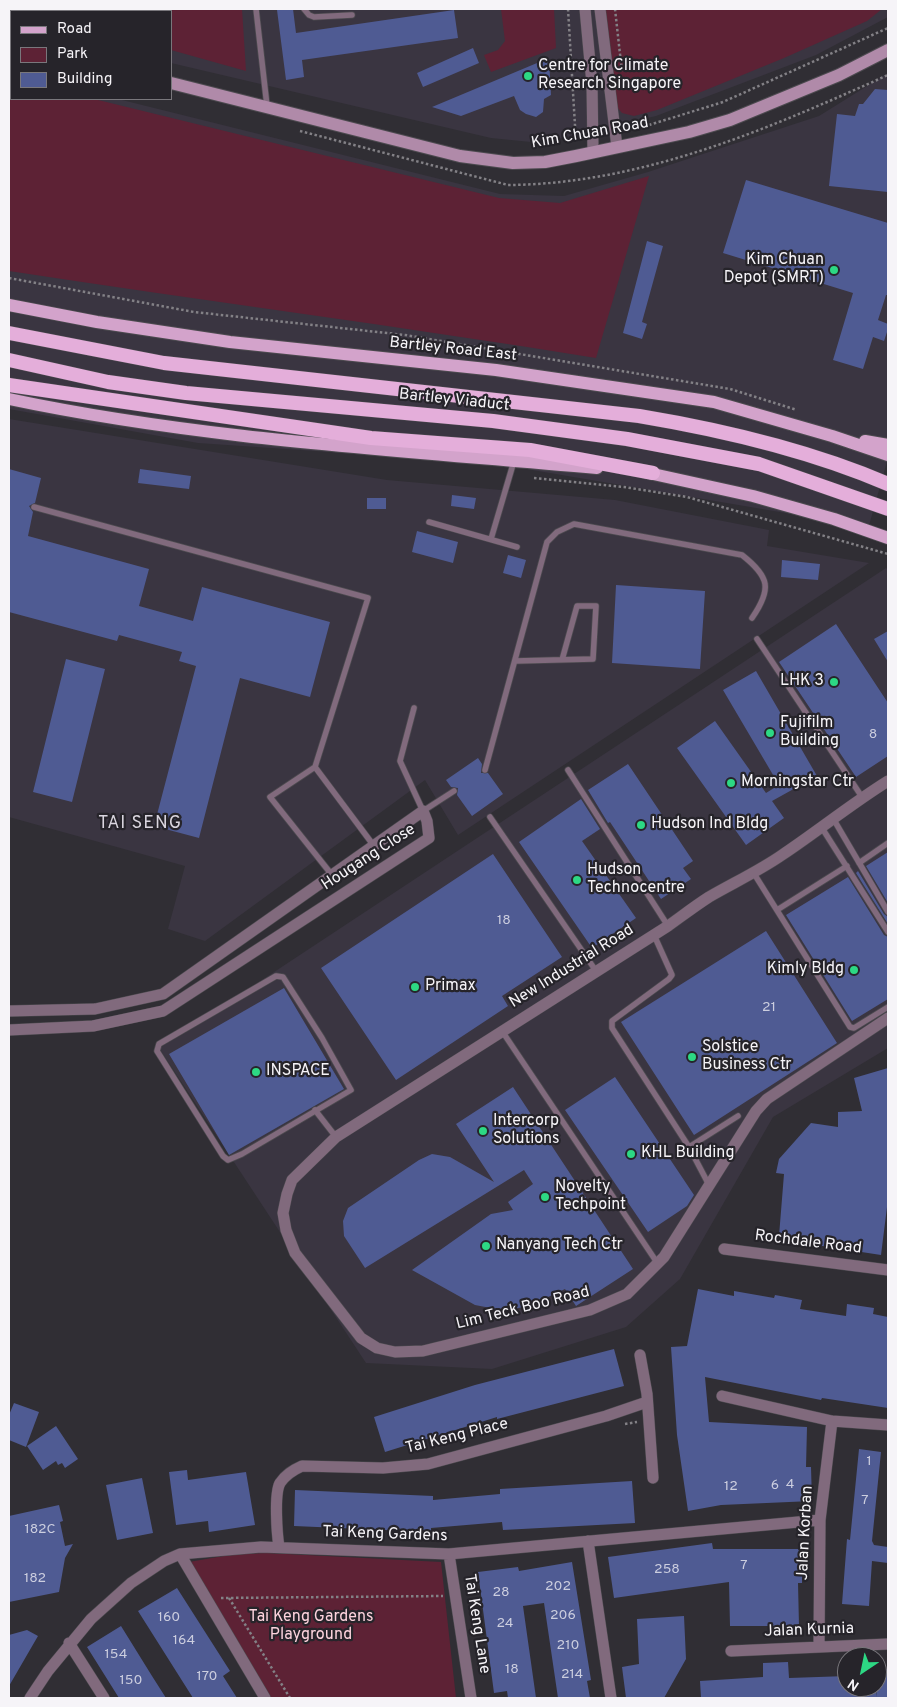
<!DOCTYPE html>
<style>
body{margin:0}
#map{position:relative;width:897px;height:1707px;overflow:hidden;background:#302e34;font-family:Overpass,sans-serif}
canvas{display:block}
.frame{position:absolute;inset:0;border:10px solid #f6f4f8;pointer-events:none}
.legend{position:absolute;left:10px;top:10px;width:162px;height:90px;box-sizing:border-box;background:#26242a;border:1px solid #79777c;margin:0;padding:6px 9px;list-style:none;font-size:15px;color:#f6f4f8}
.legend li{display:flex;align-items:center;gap:10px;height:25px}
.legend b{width:25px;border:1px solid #79777c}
.north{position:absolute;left:837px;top:1647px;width:50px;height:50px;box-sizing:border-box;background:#26242a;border:1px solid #79777c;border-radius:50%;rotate:214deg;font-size:14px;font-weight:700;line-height:20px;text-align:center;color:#f6f4f8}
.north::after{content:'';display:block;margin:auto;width:18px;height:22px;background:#2dd884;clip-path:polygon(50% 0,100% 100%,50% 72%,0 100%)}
</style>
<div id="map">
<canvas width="897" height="1707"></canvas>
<div class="frame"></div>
<ul class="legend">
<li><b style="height:6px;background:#d3a3cb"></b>Road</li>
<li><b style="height:14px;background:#5d2235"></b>Park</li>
<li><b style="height:14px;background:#4f5b93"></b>Building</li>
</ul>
<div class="north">N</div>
</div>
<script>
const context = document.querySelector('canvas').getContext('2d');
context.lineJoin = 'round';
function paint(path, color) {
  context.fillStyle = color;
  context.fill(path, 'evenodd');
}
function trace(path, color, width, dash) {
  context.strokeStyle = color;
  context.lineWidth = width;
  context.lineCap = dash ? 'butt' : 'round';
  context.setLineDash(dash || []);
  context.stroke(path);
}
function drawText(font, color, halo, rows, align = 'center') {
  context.font = font + ' Overpass,sans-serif';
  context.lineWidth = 4.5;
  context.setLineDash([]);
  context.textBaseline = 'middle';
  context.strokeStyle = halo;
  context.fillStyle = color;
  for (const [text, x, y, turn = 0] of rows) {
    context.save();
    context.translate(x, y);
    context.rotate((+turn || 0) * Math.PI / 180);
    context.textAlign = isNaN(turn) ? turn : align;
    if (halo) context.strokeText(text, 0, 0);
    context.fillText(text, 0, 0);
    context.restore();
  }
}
paint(new Path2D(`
 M9 9H888V17L816 55 656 116 541 143 491 138 171 63V11H11V26L9 25Z
 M888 73V458L868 529 815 518 491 463 198 443 9 409V76L11 77V99H118L500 194 564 196 648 172 819 116Z
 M9 419 387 480 615 500 769 530 767 546 869 563 458 835 425 780 205 941 168 929 185 866 9 817Z
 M886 568 888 570V1048L773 1117 680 1279 626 1327 492 1369 366 1363 159 1048Z`), '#3a3541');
paint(new Path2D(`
 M84 9H242L246 71 171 50V11H80Z
 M501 9H554L556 48 491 72 484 55 498 50 505 41Z
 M604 9H882L867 21 784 58 657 110 634 116 622 113 609 98Z
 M9 81 11 82V99H94L499 198 560 203 649 176 596 358C400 326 204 301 9 271Z
 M267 1553 441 1562 456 1698H271L189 1562 235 1554Z`), '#5d2235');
paint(new Path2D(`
 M293 9 296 33 454 10 458 38 302 60 304 77 286 80 277 10Z
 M473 48 479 63 423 87 417 73Z
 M549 58 551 95 544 99 543 112 536 117 526 114 520 110 514 96 461 116 432 107Z
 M875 89 888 90V192L829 186 837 114 855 116 859 104H863Z
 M746 180 888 223V295H886L878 320 888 324V329L884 341 873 337 863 369 833 360 853 293 723 253Z
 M647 241 663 246 642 322 647 324 642 339 623 333Z
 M9 469 41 478 35 503 29 506 33 512 28 536 149 569 139 606 193 621 202 587 330 622 310 697 240 678 199 838 154 826 196 666 179 661 182 652 119 635 117 641 9 612Z
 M140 469 191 476 189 489 138 483Z
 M452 495 476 498 474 509 451 506Z
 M367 498H386V509H367Z
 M417 531 458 542 453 563 412 552Z
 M508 555 526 560 521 578 503 573Z
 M782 560 820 564 818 580 781 577Z
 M616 585 705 591 700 669 612 663Z
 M836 624 888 703V756L856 777 779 662Z
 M888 631V662L874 639Z
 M66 659 105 669 72 802 33 792Z
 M756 671 817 776 772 801 784 818 746 845 677 748 715 721 766 793 779 785 723 690Z
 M478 758 482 764 481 773H488L503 794 472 816 457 795 458 788 451 787 446 780Z
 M628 764 693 861 683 868 691 879 661 899 610 822 608 823 588 790Z
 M581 799 600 829 582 841 636 918 592 948 519 842Z
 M888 852V903L866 866Z
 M493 854 562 957 502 996 508 1006 396 1080 321 968Z
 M858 871 884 914 888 917V924L856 873Z
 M848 877 884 935 888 937V999L852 1021 786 915Z
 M766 931 837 1043 694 1135 621 1022Z
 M284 988 344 1089 229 1155 169 1054Z
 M888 1068V1199L881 1255 816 1245 817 1239 779 1236 784 1174 776 1173 779 1159 811 1123 838 1127V1112L862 1111 854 1078Z
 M615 1077 694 1195 687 1206 648 1232 565 1110Z
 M513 1087 633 1269 576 1306 565 1289 531 1305 506 1311 475 1305 412 1270 491 1214 513 1210 508 1202 533 1184 524 1170 365 1268 344 1236 343 1221 348 1208 419 1160 432 1154 450 1157 494 1182 456 1124Z
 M698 1289 734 1296V1291L774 1298 775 1295 802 1300 800 1309 846 1316 847 1304 874 1308 873 1314 888 1317V1408L822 1398 821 1400 705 1377 709 1422 807 1427 806 1467H811L812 1501 721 1505 688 1511 677 1435 671 1347 687 1346Z
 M614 1349 624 1386 497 1419V1417L385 1452 374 1417 475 1385Z
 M14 1403 39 1412 26 1447 9 1440V1415Z
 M56 1426 78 1459 65 1468 62 1463 58 1465 56 1461 43 1470 27 1446Z
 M859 1449 881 1452 872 1541 874 1545 888 1547V1563L872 1561 869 1606 842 1604 847 1539 850 1540Z
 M187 1470 188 1480 246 1472 255 1525 209 1532 208 1521 176 1525 169 1472Z
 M142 1478 153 1533 117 1540 106 1485Z
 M632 1481 635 1523 503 1530 502 1522 431 1528V1532L294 1526 295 1490 433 1496V1500L500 1494V1489Z
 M59 1505 63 1521 60 1522 65 1546 73 1544 65 1558 59 1592 9 1602V1516Z
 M712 1543 713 1549H802V1583H798L799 1626H730L729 1582 614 1598 608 1557Z
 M572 1562 591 1680 587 1681 590 1698H558L544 1603 523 1606 536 1698H508L507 1691 494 1693 478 1572 518 1567 519 1571Z
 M177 1588 230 1671 223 1676 237 1698H193L138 1611Z
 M684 1616 686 1659 664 1698H626L622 1667 639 1664 637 1619Z
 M121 1626 152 1676 166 1698H119L87 1647Z
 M27 1630 38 1636 9 1686V1635Z
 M788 1662 789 1678 847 1676V1687H876L877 1697 701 1698 700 1681 763 1677V1663Z
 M877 1668 888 1669V1697H877Z`), '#4f5b93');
const service = new Path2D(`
 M256 9 267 106
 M304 9 309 15 314 17 352 15
 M34 507 368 598 315 767
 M429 522 517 547
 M491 539 514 461
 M757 639 862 797
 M515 661 593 659 596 606H577L562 660
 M414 708 400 761 423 811 454 791
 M485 770 547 542 557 532 574 524 742 555C770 577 772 589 752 618
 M568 770 668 926
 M490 817 596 971
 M834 820 888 912
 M822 828 888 932
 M859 863 888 843
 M753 872 850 1027 854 1028 888 1007
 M332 875 270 797 315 767 374 846
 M777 910 847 866
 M654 935 672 975 669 979 612 1021V1028L689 1147 709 1185
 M276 976 283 977 322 1038 351 1090 242 1154 228 1160 223 1156 157 1051 159 1044Z
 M502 1031 658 1264
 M315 1110 336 1137
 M689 1147 738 1116`);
const minor = new Path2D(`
 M585 9 592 84 593 152
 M600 9 617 147
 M888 781C851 804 818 831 782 855 759 871 733 883 709 897 695 906 682 916 668 926L336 1137 292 1180 287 1194 283 1213 286 1230 295 1253 361 1338 377 1348 395 1352 423 1351 590 1310 627 1294 664 1257 756 1111 767 1099 888 1018
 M9 1011 95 1009 163 994 423 811 427 821 429 838 163 1011 93 1026 9 1030
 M724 1249 888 1270
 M640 1355 647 1394 653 1478
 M722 1396 832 1421 888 1425
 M588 1541 611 1698
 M279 1547C277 1534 274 1494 280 1483 286 1474 293 1470 302 1466L383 1468 428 1464 606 1416 647 1402
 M180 1554 265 1698
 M449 1554 471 1698
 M69 1643 104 1698
 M819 1646 820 1520 832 1421
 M731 1651 888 1644
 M30 1698 48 1671 91 1619 131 1583 164 1561 180 1554 261 1547 449 1554 820 1520`);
const secondary = new Path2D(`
 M9 45H11
 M171 83 460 156 513 163 545 162 576 156 689 132 730 120 839 75 888 50`);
const primary = new Path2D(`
 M9 305 97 322 230 342 496 370 714 402 832 436 888 455
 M9 399C203 440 400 450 597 468
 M865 441 888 445
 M644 472 753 496 834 519 888 538`);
const trunk = new Path2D(`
 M9 333 164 363 639 416C723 430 809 450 888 484
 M9 360 108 382 186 393 493 421 627 439 759 464 888 509
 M9 385 371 438 530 450 653 473`);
trace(service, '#4c4a4f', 7);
trace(minor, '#4c4a4f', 12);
trace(secondary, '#4c4a4f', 14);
trace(primary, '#4c4a4f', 14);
trace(trunk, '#4c4a4f', 15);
trace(new Path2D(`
 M568 9 576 142
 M615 9 622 72
 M9 28 11 29
 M649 125 723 102 888 28
 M300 131 508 185C642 184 768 129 888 75
 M9 278 194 312 405 335 730 389 797 410
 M534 478 624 487 687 497 888 554
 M625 1424 637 1422
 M221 1598 443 1596
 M229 1598 290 1698`), '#838186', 2.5, [2.5, 2.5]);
trace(service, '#816a7d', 5.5);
trace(minor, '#816a7d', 11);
trace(secondary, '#b08aa9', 12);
trace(primary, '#d3a3cb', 12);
trace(trunk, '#e4aeda', 14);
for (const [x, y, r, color] of [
 [528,76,5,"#2dd884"],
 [834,270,5,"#2dd884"],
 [834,682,5,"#2dd884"],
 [770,733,5,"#2dd884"],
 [731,783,5,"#2dd884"],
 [641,825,5,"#2dd884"],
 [577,880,5,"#2dd884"],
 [854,970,5,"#2dd884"],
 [415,987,5,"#2dd884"],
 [692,1057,5,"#2dd884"],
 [256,1072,5,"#2dd884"],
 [483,1131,5,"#2dd884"],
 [631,1154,5,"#2dd884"],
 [545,1197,5,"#2dd884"],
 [486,1246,5,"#2dd884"]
]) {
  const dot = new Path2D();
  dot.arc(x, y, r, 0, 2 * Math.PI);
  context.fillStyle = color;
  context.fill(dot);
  trace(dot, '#26242a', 2);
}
drawText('14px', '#cccedf', null, [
 ["8",873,735],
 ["18",504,921],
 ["21",769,1008],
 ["1",869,1462],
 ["4",790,1485],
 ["6",775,1486],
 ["12",731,1487],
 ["7",865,1501],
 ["182C",40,1530],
 ["7",744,1566],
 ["258",667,1570],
 ["182",35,1579],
 ["202",558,1587],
 ["28",501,1593],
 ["206",563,1616],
 ["160",169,1618],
 ["24",505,1624],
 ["164",184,1641],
 ["210",568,1646],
 ["154",116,1655],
 ["18",512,1670],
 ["214",572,1675],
 ["170",207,1677],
 ["150",131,1681]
]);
drawText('16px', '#f6f4f8', '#26242a', [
 ["Centre for Climate",538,67],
 ["Research Singapore",538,85],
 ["Kim Chuan",824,261,"right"],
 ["Depot (SMRT)",824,279,"right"],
 ["LHK 3",824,682,"right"],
 ["Fujifilm",780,724],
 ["Building",780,742],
 ["Morningstar Ctr",741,783],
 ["Hudson Ind Bldg",651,825],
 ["Hudson",587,871],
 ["Technocentre",587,889],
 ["Kimly Bldg",844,970,"right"],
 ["Primax",425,987],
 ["Solstice",702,1048],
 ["Business Ctr",702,1066],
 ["INSPACE",266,1072],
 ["Intercorp",493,1122],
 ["Solutions",493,1140],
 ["KHL Building",641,1154],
 ["Novelty",555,1188],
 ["Techpoint",555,1206],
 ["Nanyang Tech Ctr",496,1246]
], 'left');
drawText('16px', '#f6f4f8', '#26242a', [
 ["Kim Chuan Road",590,134,-10],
 ["Bartley Road East",453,350,6],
 ["Bartley Viaduct",454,401,6],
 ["Hougang Close",369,858,-33],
 ["New Industrial Road",572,967,-32],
 ["Rochdale Road",808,1243,7],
 ["Lim Teck Boo Road",523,1309,-14],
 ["Tai Keng Place",457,1437,-14],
 ["Jalan Korban",806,1533,-87],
 ["Tai Keng Gardens",385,1535,2],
 ["Tai Keng Lane",476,1624,81],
 ["Jalan Kurnia",809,1631,-2]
]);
drawText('16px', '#fdd3dd', '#26242a', [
 ["Tai Keng Gardens",311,1618],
 ["Playground",311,1636]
]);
context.letterSpacing = '1px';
drawText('18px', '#dad6df', '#26242a', [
 ["TAI SENG",140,824]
]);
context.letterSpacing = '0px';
</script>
